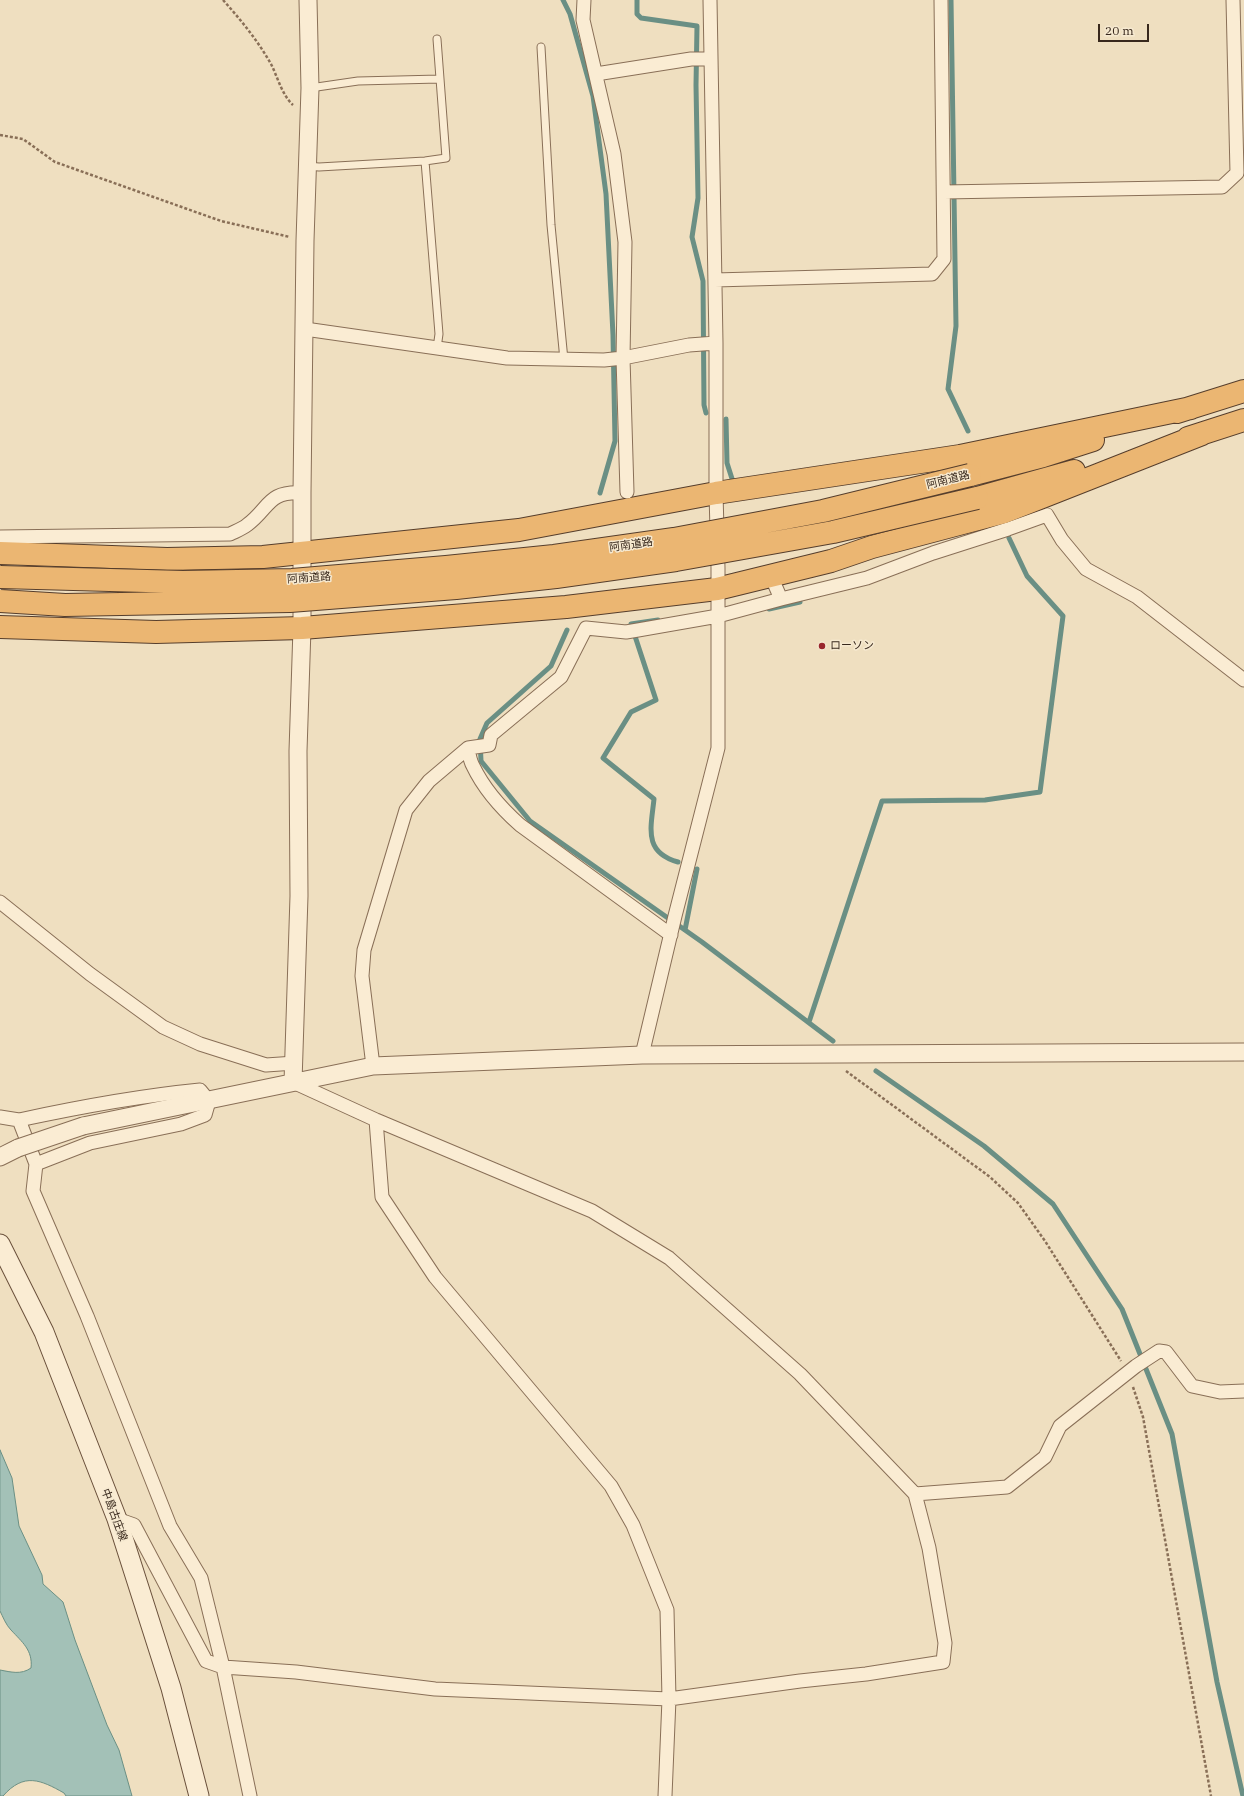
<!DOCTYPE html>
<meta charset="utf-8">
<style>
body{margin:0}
#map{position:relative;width:1244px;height:1796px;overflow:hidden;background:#efdfc0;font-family:"IBM Plex Serif",serif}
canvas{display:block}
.scale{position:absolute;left:1098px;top:24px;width:51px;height:18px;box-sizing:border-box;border:2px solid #38281c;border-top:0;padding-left:5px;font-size:12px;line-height:14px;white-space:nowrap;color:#38281c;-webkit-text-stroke:3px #f6e9d0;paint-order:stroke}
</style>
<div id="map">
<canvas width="1244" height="1796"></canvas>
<div class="scale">20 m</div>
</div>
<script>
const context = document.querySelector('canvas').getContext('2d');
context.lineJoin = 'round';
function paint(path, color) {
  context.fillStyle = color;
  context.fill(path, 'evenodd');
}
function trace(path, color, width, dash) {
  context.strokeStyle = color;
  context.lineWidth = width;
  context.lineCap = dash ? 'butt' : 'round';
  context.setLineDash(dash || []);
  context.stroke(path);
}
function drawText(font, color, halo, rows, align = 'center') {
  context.font = font + ' "IBM Plex Serif","Noto Sans JP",serif';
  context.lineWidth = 3;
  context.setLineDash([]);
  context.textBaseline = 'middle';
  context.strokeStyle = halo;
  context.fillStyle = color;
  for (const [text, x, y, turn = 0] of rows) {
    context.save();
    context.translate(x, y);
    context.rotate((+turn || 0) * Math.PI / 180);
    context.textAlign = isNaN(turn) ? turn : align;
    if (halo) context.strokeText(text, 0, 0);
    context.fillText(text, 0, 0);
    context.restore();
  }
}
const water = new Path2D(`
 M0 1450 12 1478 19 1526 42 1575 43 1584 63 1602 75 1640 107 1725 119 1750 132 1796H66L64 1793C41 1780 24 1772 3 1796H0V1670C11 1672 21 1675 31 1668 33 1650 22 1642 11 1630 6 1625 3 1617 0 1611Z`);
paint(water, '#a3c1b7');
trace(water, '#6a8f84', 1);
trace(new Path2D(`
 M563 0 570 14 593 96 606 194 613 335 615 441 600 493
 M637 0V14L641 18 697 26 696 85 698 198 692 237 703 281 704 405 706 413
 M951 0 956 326 948 389 968 431
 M726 419 727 463 734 485
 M769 609 800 602
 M658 620 631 624 656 700 631 712 603 758 654 799C651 828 643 852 678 862
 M567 630 551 666 487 723 480 739 481 761 530 821 702 942 833 1041
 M685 930 697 869
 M809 1022 882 801 985 800 1040 792 1063 616 1027 576 1009 538
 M876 1071 984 1146 1053 1204 1122 1309 1172 1434 1217 1682 1243 1796`), '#6a8f84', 5);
const service = new Path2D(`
 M541 47 551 225 564 360
 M310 88 358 81 439 79
 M425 161 439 334 437 348
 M307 166 319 167 425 161 446 158 437 39`);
const minor = new Path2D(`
 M584 0 583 20 614 154 625 242 623 358 627 492
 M596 74 691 59H710
 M944 192 1222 187 1237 173 1233 0
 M715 280 932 274 944 259 941 0
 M305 329 507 358 604 360 623 358 689 345 716 343
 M0 537 230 534C236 531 242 529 247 525 270 508 267 491 302 493
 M771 576 781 599 867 578 933 553 1008 529 1047 515 1062 540 1086 569 1137 597 1244 680
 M0 902 90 974 163 1027 200 1044 266 1065 295 1063
 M671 935 520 825C502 809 483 787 473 766 470 761 469 754 468 748L489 745 491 735 561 677 586 628 626 632 638 630 718 616 781 599
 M642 1055 675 916 718 748V568L716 493V343L710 0
 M373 1066 362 976 364 950 406 810 429 781 468 748
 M0 1117 19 1120 36 1164 33 1191 87 1316 170 1526 201 1578 223 1667 250 1796
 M19 1120C79 1107 139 1096 200 1090L209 1101 205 1115 181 1124 90 1143 36 1164
 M376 1120 382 1197 435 1277 611 1486 633 1525 667 1610 669 1699 665 1796
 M915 1494 1007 1487 1045 1457 1060 1426 1136 1366 1159 1351 1166 1352 1192 1386 1220 1392 1244 1391
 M117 1519 134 1525 206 1661 223 1667 296 1672 435 1689 669 1699 800 1681 866 1674 943 1662 945 1643 929 1548 915 1494 800 1374 669 1258 592 1211 376 1120 293 1082`);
const tertiary = new Path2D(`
 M293 1082 299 896 298 751 302 628V493L305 241 310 88 308 0
 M83 1126 373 1066 642 1055 1244 1052
 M0 1157 18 1148`);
const secondary = new Path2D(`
 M0 1244 44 1332 117 1519 171 1688 199 1796`);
const trunk = new Path2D(`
 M1177 412 1244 391
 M1188 438 1244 420
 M970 475 1043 456 1093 440
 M977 498 1074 471
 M0 553 167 559 263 557 519 530 716 493 960 456 1191 408
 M0 627 156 632 302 628 566 607 717 589 831 561 872 547 1004 512 1202 434`);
trace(service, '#896f57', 9);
trace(minor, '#896f57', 15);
trace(tertiary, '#896f57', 19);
trace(secondary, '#6a503b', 21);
trace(trunk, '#563e2c', 24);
trace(new Path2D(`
 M223 0C241 20 258 41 271 64 278 78 282 95 293 105
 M0 135 23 139 55 162 221 221 290 237
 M846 1071 990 1177 1018 1203 1045 1241 1121 1361
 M1133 1387 1143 1417 1211 1796`), '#896f57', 2.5, [3, 2]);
trace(service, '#faecd3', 7);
trace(minor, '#faecd3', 13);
trace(tertiary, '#faecd3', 17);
trace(secondary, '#faecd3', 19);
trace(trunk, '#ebb672', 22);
const tertiaryBridge = new Path2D(`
 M18 1148 83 1126`);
const trunkBridge = new Path2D(`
 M0 577 183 582 292 580 446 567 554 556 674 539 823 511 970 475
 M0 601 65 605 290 601 456 588 556 577 676 560 833 532 977 498`);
trace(tertiaryBridge, '#896f57', 19, []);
trace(trunkBridge, '#563e2c', 24, []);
trace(tertiaryBridge, '#faecd3', 17);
trace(trunkBridge, '#ebb672', 22);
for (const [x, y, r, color] of [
 [822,646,4,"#99262c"]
]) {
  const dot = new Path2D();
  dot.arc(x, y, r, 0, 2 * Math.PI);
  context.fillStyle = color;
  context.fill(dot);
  trace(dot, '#f6e9d0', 1.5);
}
drawText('11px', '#38281c', '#f6e9d0', [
 ["阿南道路",948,480,-14],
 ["阿南道路",631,545,-8],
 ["阿南道路",309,578,-4],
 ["中島古庄線",114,1515,70]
]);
drawText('11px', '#38281c', '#f6e9d0', [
 ["ローソン",830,646]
], 'left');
</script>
